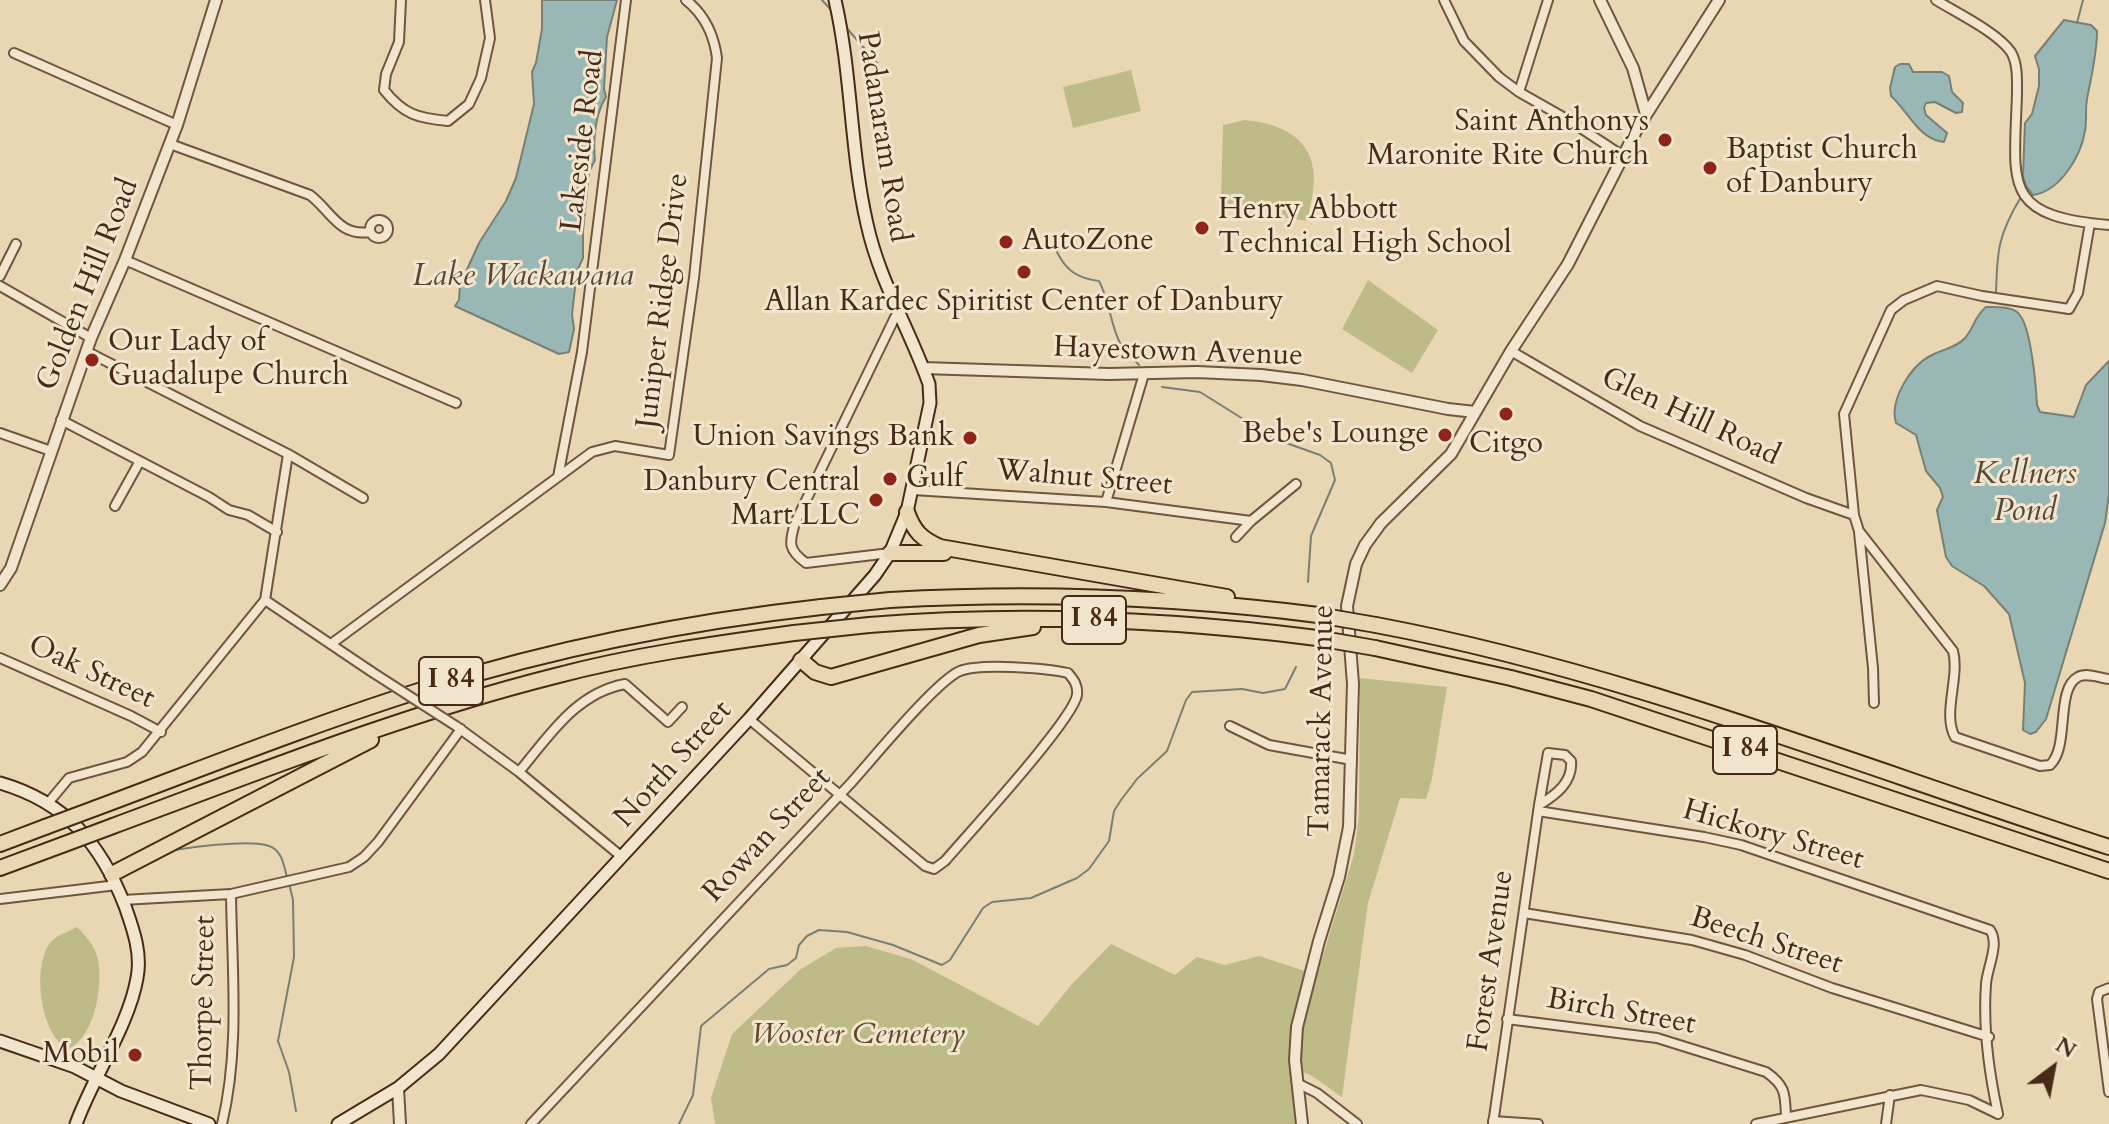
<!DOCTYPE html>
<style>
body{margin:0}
#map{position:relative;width:2109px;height:1124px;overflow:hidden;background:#e9d7b4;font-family:Cardo,serif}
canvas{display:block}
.north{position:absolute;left:2013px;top:1028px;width:80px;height:80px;-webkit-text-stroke:6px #f1e5ce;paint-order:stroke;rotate:32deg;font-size:22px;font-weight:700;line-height:32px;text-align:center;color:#472b16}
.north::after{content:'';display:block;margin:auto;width:28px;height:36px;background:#472b16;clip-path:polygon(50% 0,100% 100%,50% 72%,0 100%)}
</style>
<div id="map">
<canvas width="2109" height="1124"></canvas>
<div class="north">N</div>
</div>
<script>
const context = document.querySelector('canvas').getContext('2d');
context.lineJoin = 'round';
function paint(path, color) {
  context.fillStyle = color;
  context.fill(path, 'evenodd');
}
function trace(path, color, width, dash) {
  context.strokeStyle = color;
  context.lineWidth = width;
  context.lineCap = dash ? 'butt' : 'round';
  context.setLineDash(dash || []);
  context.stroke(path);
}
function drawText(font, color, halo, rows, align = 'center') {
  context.font = font + ' Cardo,serif';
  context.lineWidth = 6;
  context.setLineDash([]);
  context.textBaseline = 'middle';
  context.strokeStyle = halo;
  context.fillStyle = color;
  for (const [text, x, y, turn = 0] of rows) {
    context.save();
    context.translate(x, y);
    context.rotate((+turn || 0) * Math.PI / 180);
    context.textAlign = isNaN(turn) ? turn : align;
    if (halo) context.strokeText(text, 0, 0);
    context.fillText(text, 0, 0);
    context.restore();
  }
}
paint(new Path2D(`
 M1131 70 1141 111 1073 128 1063 87Z
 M1245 120C1279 123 1313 137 1314 177 1314 191 1310 207 1308 221L1231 210 1221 199 1223 125Z
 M1368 280 1438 330 1412 373 1342 329Z
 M1360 678 1447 687 1432 779 1426 799 1400 798 1368 903 1342 1097 1309 1074 1290 1069 1295 1124H715L711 1098 732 1034 801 969 836 948 866 946 911 959 1038 1026 1072 984 1111 944 1175 975 1197 957 1225 965 1259 956 1317 975 1354 854 1359 815Z
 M77 927C87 937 95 946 98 960 103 987 95 1035 69 1049 39 1037 30 958 54 939 60 934 70 931 77 927Z`), '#bdbc89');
const water = new Path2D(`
 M542 0H617L607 37 604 89 606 97C595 114 593 140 595 160L589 172 583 231V258L577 271 572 314 574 329 569 352 559 354 455 306 459 300 460 285 479 243 506 201 516 178 534 104 532 72 536 63 542 29Z
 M2064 20 2091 25 2097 31C2097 55 2091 77 2087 99 2085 110 2087 120 2085 131 2081 155 2061 191 2033 195L2026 186 2023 177 2025 123 2032 114 2039 86V69L2035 56Z
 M1900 64H1909L1913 72H1942L1949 76 1952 92 1963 103 1962 112 1956 113 1935 102 1926 103 1924 108 1926 115 1947 133 1944 142C1919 140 1908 111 1891 96L1890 88 1895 67Z
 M1986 307C1995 307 2009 306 2017 312 2031 322 2036 386 2037 405L2040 412 2074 417 2086 385 2109 361V494L2105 523 2046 719 2036 732 2030 734 2023 730 2025 683 2009 614 1984 586 1952 566 1946 557 1937 510 1943 497 1940 488 1926 471 1916 435 1896 423C1889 400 1911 365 1932 355 1943 349 1956 348 1965 338 1974 328 1974 317 1986 307Z`);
paint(water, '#99b8b5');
trace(water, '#788075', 2);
trace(new Path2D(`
 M822 0 832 11
 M2077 23 2083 0
 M844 25 877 63
 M1056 250C1066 271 1077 278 1099 281 1110 301 1110 325 1121 345 1126 352 1133 358 1139 365
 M1996 294C1997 251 1998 235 2021 197
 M1162 387 1200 392 1275 439 1320 455 1331 463 1335 480 1311 536 1308 582
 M174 850C195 847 249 839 269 846 282 850 284 866 287 877
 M289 883 293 900 294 957 278 1041 289 1072 296 1111
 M679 1124 693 1095 701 1026 769 969 787 965 796 958 799 945 807 936 819 930 847 932 893 945 942 965 950 960 983 908 992 902 1031 898 1077 878 1089 869 1109 841 1114 811 1121 800 1137 779 1167 751 1186 700 1192 692 1242 689 1263 693 1285 689 1296 667`), '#788075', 2);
const minor = new Path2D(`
 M401 0 399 42 386 74 384 90C404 115 418 118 448 121L469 104 481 78 490 38 485 0
 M1444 0 1464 41 1499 77 1519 92 1570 121 1623 156
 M1936 0C1957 13 1997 32 2011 52 2018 64 2017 81 2017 94 2014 186 2002 216 2109 225
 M14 53 177 125
 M1519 92 1548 0
 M170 144 310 195C331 211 339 237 370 232
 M370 229a9 9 0 1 1 18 0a9 9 0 1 1-18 0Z
 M2090 223 2078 293 2069 309 1982 296 1937 286 1904 300 1891 310 1844 414 1854 515 1859 531 1953 651C1960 677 1942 714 1955 737L2040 766 2050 765C2070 747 2055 689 2078 677 2086 672 2100 678 2109 679
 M125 260 456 403
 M0 276 16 244
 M0 286 91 338
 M86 351 288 454 363 498
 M1511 351 1640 426 1806 498 1854 515
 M61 420 209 497 229 510 248 515 277 532
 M0 433 51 451
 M558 477 582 352 626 0
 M913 490 1106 502 1251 521
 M1106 502 1144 374
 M115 506 140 461
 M1859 532 1873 668 1874 703
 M1236 537 1251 521 1296 484
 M890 553 806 563C788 550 789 543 795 523L898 311
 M265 600 372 672
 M331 644 592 452 615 446 669 455 694 278 717 58C714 35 705 15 686 0
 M0 658 131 716 161 732
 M456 726 519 772 622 857
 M1230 726 1269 745 1352 760
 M519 772C549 736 576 693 625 684L668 722 682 707
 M49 802 69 778 127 762 142 752 265 600 288 454
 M1538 811 1704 837 1741 845 1990 930C2000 944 1987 968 1986 984 1983 1026 1989 1073 1998 1114
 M0 899 117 885
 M122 900 231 894 349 867 364 857 378 842 461 729
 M1524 913 1692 940 1745 955 1832 988 1989 1037
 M2109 988 2099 992 2097 999 2109 1092
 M1507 1019 1657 1038 1766 1072C1786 1086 1785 1094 1786 1117
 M1297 1083 1317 1093 1357 1124
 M1493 1121 1538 1124
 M222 1124C240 1049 232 971 231 894
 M531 1124C637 1011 744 898 850 784 871 761 936 681 960 671 980 663 1046 668 1068 673 1074 680 1078 685 1077 695 1073 720 968 834 945 861L934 869 925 866 749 719
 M1493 1124 1539 805 1548 753 1565 755 1571 761C1573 782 1556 795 1539 805
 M1756 1124 1921 1090 1969 1100 1998 1114
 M1886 1124 1890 1095`);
const tertiary = new Path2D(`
 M1600 0 1633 68 1646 114
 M923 368 1109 374 1197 372 1261 375 1302 380 1448 409 1475 412
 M0 585 11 568 91 338 125 260 177 125 216 0
 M398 1088 400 1124
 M1302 1124 1295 1060 1297 1027 1319 941 1339 877 1349 827 1353 684 1347 606 1356 564 1365 545 1381 523 1451 454 1511 351 1568 264 1637 129 1719 0`);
const secondary = new Path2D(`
 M0 783C66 802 101 844 125 906 133 929 142 953 137 978 129 1025 93 1077 76 1124
 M0 1041 75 1067 121 1091 209 1124
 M338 1124 398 1088 439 1054 749 719 875 575 890 553 907 512 930 403 929 384C910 330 879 280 867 224 850 150 852 74 835 0`);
const motorway = new Path2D(`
 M907 512C914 532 922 539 940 547L1227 597
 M890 553H944
 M890 600C1034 592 1176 597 1318 615
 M869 625C1019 613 1168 619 1317 638
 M1376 625C1627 672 1866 769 2109 847
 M1375 648 1511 678 1591 699 2109 871
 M801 660 815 672 831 677 979 635 1033 627
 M96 808C206 767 316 723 428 688 556 648 687 622 821 607
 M113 826C259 772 404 714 555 676 634 655 714 644 794 633
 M0 844 45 827
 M0 868 62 845
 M112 874 371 740`);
trace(minor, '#70563e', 12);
trace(tertiary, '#70563e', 14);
trace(secondary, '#472b16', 15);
trace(motorway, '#472b16', 18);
trace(minor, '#f1e5ce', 8);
trace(tertiary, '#f1e5ce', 10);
trace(secondary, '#f1e5ce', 11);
trace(motorway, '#e9d7b4', 14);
const minorBridge = new Path2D(`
 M372 672 456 726`);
const motorwayBridge = new Path2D(`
 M821 607 890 600
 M1318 615 1376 625
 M794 633 869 625
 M1317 638 1375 648
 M45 827 96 808
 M62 845 113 826`);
trace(minorBridge, '#70563e', 12, []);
trace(motorwayBridge, '#472b16', 18, []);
trace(minorBridge, '#f1e5ce', 8);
trace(motorwayBridge, '#e9d7b4', 14);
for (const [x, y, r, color] of [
 [1665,140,8,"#8f2418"],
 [1710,168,8,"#8f2418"],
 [1202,228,8,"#8f2418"],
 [1006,242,8,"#8f2418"],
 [1024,272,8,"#8f2418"],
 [92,360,8,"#8f2418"],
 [1506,414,8,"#8f2418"],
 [1445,435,8,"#8f2418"],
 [970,438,8,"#8f2418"],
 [890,479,8,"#8f2418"],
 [876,500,8,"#8f2418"],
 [135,1055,8,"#8f2418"]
]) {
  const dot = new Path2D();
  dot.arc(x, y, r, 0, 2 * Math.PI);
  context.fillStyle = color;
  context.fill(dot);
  trace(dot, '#f1e5ce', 3);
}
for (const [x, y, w] of [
 [1094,620,64],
 [451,681,64],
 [1745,750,64]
]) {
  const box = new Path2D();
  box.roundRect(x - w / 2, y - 24, w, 48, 6);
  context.fillStyle = '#f1e5ce';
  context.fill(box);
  trace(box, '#472b16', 2);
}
drawText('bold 28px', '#472b16', null, [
 ["I 84",1094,620],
 ["I 84",451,681],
 ["I 84",1745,750]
]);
drawText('30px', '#472b16', '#f1e5ce', [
 ["Saint Anthonys",1649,123],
 ["Maronite Rite Church",1649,157],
 ["Baptist Church",1726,151,"left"],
 ["of Danbury",1726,185,"left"],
 ["Henry Abbott",1218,211,"left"],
 ["Technical High School",1218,245,"left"],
 ["AutoZone",1022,242,"left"],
 ["Allan Kardec Spiritist Center of Danbury",1024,303,"center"],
 ["Our Lady of",108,343,"left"],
 ["Guadalupe Church",108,377,"left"],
 ["Bebe's Lounge",1429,435],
 ["Union Savings Bank",954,438],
 ["Citgo",1506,445,"center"],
 ["Gulf",906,479,"left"],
 ["Danbury Central",860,483],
 ["Mart LLC",860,517],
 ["Mobil",119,1055]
], 'right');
drawText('30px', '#472b16', '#f1e5ce', [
 ["Padanaram Road",882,137,81],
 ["Lakeside Road",584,141,-83],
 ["Golden Hill Road",89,285,-68],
 ["Juniper Ridge Drive",664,301,-83],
 ["Hayestown Avenue",1178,353,2],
 ["Glen Hill Road",1690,418,25],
 ["Walnut Street",1084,479,5],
 ["Oak Street",91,673,25],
 ["Tamarack Avenue",1323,721,-89],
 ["North Street",674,765,-48],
 ["Rowan Street",768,836,-47],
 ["Hickory Street",1773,836,16],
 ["Beech Street",1766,942,18],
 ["Forest Avenue",1492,961,-82],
 ["Thorpe Street",205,1003,-89],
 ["Birch Street",1621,1013,10]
]);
drawText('italic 30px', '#5f482d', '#f1e5ce', [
 ["Wooster Cemetery",858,1036]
]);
drawText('italic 32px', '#574736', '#f1e5ce', [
 ["Lake Wackawana",523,278],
 ["Kellners",2025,476],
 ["Pond",2025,513]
]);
</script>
